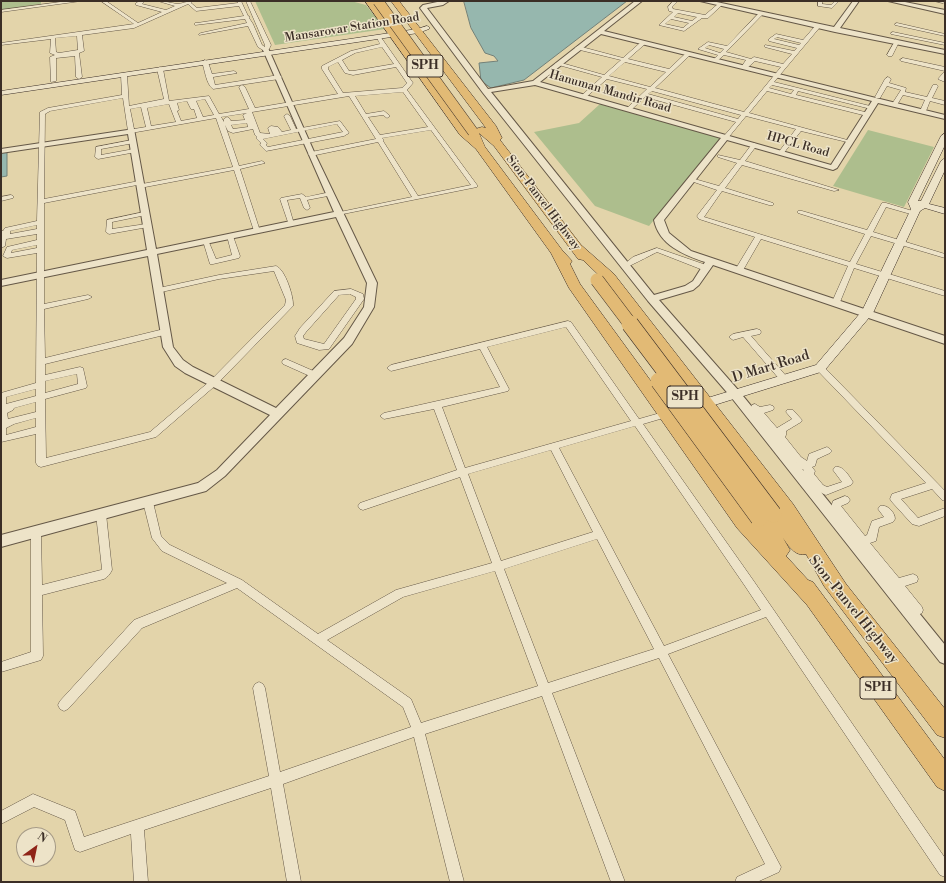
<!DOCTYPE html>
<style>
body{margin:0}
#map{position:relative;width:946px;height:883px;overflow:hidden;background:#e3d4aa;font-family:"Libre Bodoni",serif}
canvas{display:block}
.frame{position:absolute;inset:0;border:2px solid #3b2e26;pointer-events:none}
.north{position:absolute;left:16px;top:827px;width:40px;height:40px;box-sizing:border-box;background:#ede3c8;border:1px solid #a69b87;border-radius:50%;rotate:33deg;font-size:11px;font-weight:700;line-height:16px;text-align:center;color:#3b2e26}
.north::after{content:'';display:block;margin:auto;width:14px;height:18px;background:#8f2418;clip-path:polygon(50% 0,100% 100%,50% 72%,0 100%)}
</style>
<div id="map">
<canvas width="946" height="883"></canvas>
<div class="frame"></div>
<div class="north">N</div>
</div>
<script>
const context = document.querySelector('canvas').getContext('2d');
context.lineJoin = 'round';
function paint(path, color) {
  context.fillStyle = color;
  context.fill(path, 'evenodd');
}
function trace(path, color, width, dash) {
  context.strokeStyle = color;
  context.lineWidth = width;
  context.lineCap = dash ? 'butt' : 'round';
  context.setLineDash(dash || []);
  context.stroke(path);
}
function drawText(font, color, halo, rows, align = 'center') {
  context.font = font + ' "Libre Bodoni",serif';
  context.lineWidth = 3;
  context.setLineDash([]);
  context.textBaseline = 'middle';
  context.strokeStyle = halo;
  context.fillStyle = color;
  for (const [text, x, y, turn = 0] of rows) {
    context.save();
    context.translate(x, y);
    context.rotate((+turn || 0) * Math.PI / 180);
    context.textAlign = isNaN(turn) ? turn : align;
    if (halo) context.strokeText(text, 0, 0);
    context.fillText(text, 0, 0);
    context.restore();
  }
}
paint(new Path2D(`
 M1 1H41V4L1 10Z
 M255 1H351L366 5 385 29 275 45Z
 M600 104 721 138 649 226 595 206 534 132 579 123Z
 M868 130 934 147 904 207 833 186Z`), '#adbe8d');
const water = new Path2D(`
 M464 1H627L524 80 491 88 481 81 479 63 498 61 494 56 485 53 471 28Z
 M7 152V176L1 177V153Z`);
paint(water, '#96b7ae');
trace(water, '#728078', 1);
const minor = new Path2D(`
 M68 1H81L1 12V10Z
 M101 1H106L138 23 162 12 136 5V3L140 1H145L142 4 166 10 175 6 158 1C165 1 171 3 177 4 182 4 187 1 193 1L191 3 197 8 238 3 237 1H241L248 16 250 17 249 18 253 24 262 45 265 47V45L246 1H250L271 45 268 51 266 52 258 47 248 26 199 35V34L201 33 247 23 245 19 195 25V23H197L244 16 239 6 196 11 188 4 134 28 82 35 84 51 79 53 82 77 79 79 76 77 75 56 56 58V81L51 82 50 57 55 55 50 53 51 39 1 45V43L134 24ZM77 36 78 50 59 53 56 52 55 38Z
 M673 1H678L672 7 673 9 705 15 718 4 722 5 708 18H702L684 31 659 25 673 12 669 11 668 7ZM678 13 697 17 692 21 674 17ZM671 19 689 23 683 28 665 24Z
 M818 1H822V4L831 5 835 1H839L832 8 818 6Z
 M934 1H944L945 2 943 3Z
 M759 13 763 14 726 52 751 59 754 57 783 64 792 54 765 47V45L794 51 797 48 769 41V39L776 34 803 40 816 25H820V27L774 82 874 107 871 109 798 91 796 95 869 113V115L867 116 767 91 749 113 851 141V143L801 131 783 154H779L778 153 796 129 746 116 728 138H724V136L736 122 645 97 630 111H626V109L647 89 607 79 585 98H581V96L602 77 555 64 558 62 604 75 621 60 576 49 575 48 578 46 623 58 641 42H645V44L628 59 669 69 686 53H690V55L655 88 744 112 781 67 755 61 746 69 742 66 746 60 724 55 716 62 713 60 718 55 698 49 708 42 727 46ZM777 37 801 43 799 45 774 39ZM709 45 724 49 720 53 705 48ZM625 62 666 72 650 87 609 76ZM772 85 794 90 791 94 769 88ZM652 91 741 115 738 119 648 94Z
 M897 23 945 34V36L895 25V24Z
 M893 32 945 43V45L891 34V33Z
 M376 36H380L413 83 407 90 477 185V187L338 215 337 214 340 212 412 197 378 142 311 156 308 154 311 152 376 139 349 96 252 112 260 133 270 134 268 128 271 126 278 127 282 132 291 130 284 116 287 114 290 116 296 129 340 121 349 133 344 136 266 151 260 145 261 143 256 138 257 137 255 135 253 129 233 133 228 131 225 125 239 166 262 161 265 163 240 169 260 231 259 232 257 233 254 231 234 170 140 188 138 187 137 185 44 203V304L88 295 92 297 88 299 44 309 45 358 164 329 168 332 164 335 45 364V375L80 367 83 368 87 386 86 388 45 399 46 458 150 432 210 381 285 305 286 300 274 271 219 279 157 293H154V289L219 275 276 266C285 269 294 297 293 306L216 385 156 437 41 467 38 466 36 463V434L1 442V393L36 383 37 253 7 258 3 256 7 247 37 240V234L6 239 5 246 1 248V231H3L5 228 37 221 40 112 48 108 122 95 121 75 124 73 127 75 129 106 164 99 157 69 160 67 163 69 169 101 209 96 219 114 249 109 239 87 242 85 245 87 255 108 338 94 322 69V66L351 51 380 44ZM382 47 394 64 353 71H349L342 60 355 53ZM338 62 345 73 353 75 396 67 407 83 402 88 343 93 328 69V67ZM403 92 428 127 380 135 368 117 383 115 387 118 390 116 384 111 366 114 355 96ZM123 98 128 131 131 133 216 118 233 167 142 184 141 182 139 181 44 199 45 114 50 111ZM205 99 214 115 203 117 196 101ZM187 101 191 109H194L197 118 181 121 177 111 179 110 177 103ZM169 104 176 122 151 126 147 108ZM141 107 146 127 134 129 130 109ZM247 113 243 115 245 120 231 121 229 118 227 117 224 119V122L221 117ZM247 123 248 127 233 129 231 125ZM337 124 343 132 268 147 266 145 267 143 263 139ZM431 130 471 185 418 196 383 141 384 140 382 138ZM37 225V229L10 234V231ZM37 245V248L11 253 12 250ZM77 374 78 384 45 393V381ZM36 389V396L6 404V397ZM36 402V412L8 419 7 413 13 410 14 408ZM36 418V427L6 435V428L14 424Z
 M895 41 899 42 892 56H888L887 55Z
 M903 58 945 67V82L938 79 945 71 901 61 900 60Z
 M205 60 208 62 212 74 234 71 237 73 213 77 215 85 279 75 282 77 279 79 213 89C206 84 205 70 202 62Z
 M888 77 891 79 889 83 906 88 905 92 927 97 933 85H937L938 86 932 98 945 101V105L930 101 926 111 923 113 920 111 925 100 903 95 897 105H893L892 104 901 90 887 86 880 98H876L875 97 885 79Z
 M132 140 134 141V143L101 149V155L134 149 136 150V152L98 159 95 157 96 147Z
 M754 143 757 145 745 161 839 190 834 191 742 165 725 188 773 203V205H769L722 191 704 217 850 262 865 234 798 213V211H802L867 230 882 203H886L916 212 917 213 914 215 886 207 873 232 945 254V258L871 236 856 264 945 291V296L854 268 840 302 839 304H833L832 302 848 266 761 239 742 272H736L735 270 755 237 699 219 697 216 717 190 688 180 691 178 719 186 737 163 718 157V155L740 160 752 144Z
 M331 192 333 193V195L307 200 310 208 307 210 304 208 300 198 287 200 294 224 291 226 289 225 280 199 281 198 302 194 306 197Z
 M11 195 13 196V198L1 201V197Z
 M144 212 147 214 146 215 112 222V229L146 224 148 225V227L109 234 106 232 107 220Z
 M230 234 233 236 240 256 239 258 213 264H210L203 241 206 239 208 240 216 259 232 255 227 236Z
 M657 248 709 266 710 268 709 270H703L657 252C651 255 627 268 623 268L622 266 633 257Z
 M351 289 363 294 364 299 329 349 319 350 297 343 295 336 300 328 334 291ZM350 294 356 297V299L324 344 304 339 303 336 306 332 339 295Z
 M568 321 571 322 639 419 667 411 670 412 671 414 670 416 643 424 753 580 945 858V877L940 875 766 617 668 654 781 867 779 872 757 882H735L737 877 765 864 659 658 552 693 625 882H611L542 696 425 734 464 882H450L414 737 283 784 301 882H287L271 788 144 830 148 882H134L131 834 80 852 75 850 65 820 34 807 1 824V811L33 794 75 811 84 837 269 776 253 688 255 684 259 682 263 684 265 688 280 772 411 727 403 707 237 588 142 628 68 709 64 711 60 709 58 705 60 701 134 620 227 583 162 551 152 538 143 502 145 499 148 498 151 499 153 502 161 536 170 545 242 580 318 634 396 590 492 563 460 477 363 510 360 509 358 506 360 503 457 470 434 409 384 419 380 416 384 413 500 387 480 349 391 371 387 368 391 365ZM566 327 631 421 465 468 442 407 508 391 509 389 487 347ZM635 426 745 586 761 610 664 646 559 448ZM551 450 593 532 501 561 468 474ZM597 539 654 649 548 683 504 569ZM495 571 538 686 421 723 411 699 327 640 403 597Z
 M757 329 760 330 761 332 760 334 751 336 787 377 788 379 787 381H781L743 337 733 340 729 337 733 334Z
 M286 359 318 373 319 375 318 377H312L283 364 282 362 283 360Z
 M820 365 823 366 945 491V501L942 500 932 489 901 499 918 518 945 508V516L919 526 912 524 892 502 890 499 892 494 926 483 817 370 816 368Z
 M755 404 760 407 770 405 773 406 774 408 773 410 764 413 777 428 792 419 786 412 787 410H793L802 420 801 422 786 431V435L785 437 801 457 807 461 809 454 827 447 830 449 832 451 830 453 817 459 815 466 812 467 815 471 814 474 823 485 827 487 842 482 833 470 835 467C843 465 849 476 853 482L851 485 826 495C820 493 805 482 804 475 804 473 804 471 803 469H798L796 466 797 464 774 438 752 409 751 407 752 405Z
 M845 496 848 497 850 500 848 503 841 506 865 536 867 535 872 521 884 517 878 509 880 506C887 504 895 512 895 519L893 522 879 527 876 541 870 543 899 578 913 574 917 576 918 579 917 582 905 586 922 607 923 610 922 613 918 615 914 613 894 588 889 587 888 584 889 581 861 546 855 545 854 542 856 539 831 507 833 501Z
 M101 510 104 511 106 514 112 570C110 574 108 577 104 579L42 595 43 656 41 660 1 672V662L31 652V532L32 529 36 528 40 529 41 532 42 585 101 570 102 569 96 514 98 511Z`);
const tertiary = new Path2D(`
 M442 1H449L443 5 427 8 488 89 533 81 635 1H642L604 31 945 115V119L878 103 837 168 833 170 727 140 664 220 669 233 691 251 945 336V344L713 265 699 285 693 290 659 300 739 391 945 645V664L940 662 731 397 648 301 483 93 420 8 423 5ZM601 34 872 101 831 165 540 82ZM535 85 721 138 654 220C659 245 684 255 705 262L693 281 685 286 654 295 491 92Z
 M700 1H712L834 27 853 1H859L840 28 945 50V54L835 32Z
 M888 1H900L945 10V14Z
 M264 49 269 50 315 154 377 283 374 307 352 344 225 476 206 491 1 547V535L198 483 217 470 270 415 185 373 175 366 163 347 148 256 1 286V280L147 250 128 134 1 153V149L134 129 156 249 334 212 263 50ZM336 217 367 283 364 307 344 338 276 408 193 367 183 360 173 347 157 254Z`);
const secondary = new Path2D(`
 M427 26 429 27V29L418 33 1 95V91L417 29Z
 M945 133V145L918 201H921L941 161 945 158V170L929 204 945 208V214L925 208 920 211 873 313 824 371 695 411 691 409 689 406 691 403 816 365 862 311 911 209 908 202 941 136Z`);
const motorway = new Path2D(`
 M365 1H373L468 131 482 127 486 128 391 1H399L496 126 502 138 500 140 581 245 614 274 793 504 846 584 945 709V738L937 735 824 586 806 554C795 557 788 545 783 538L790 550 786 556 808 580 813 582 945 760V791L937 787 807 605 737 528 569 288 551 253 476 149 460 135ZM479 133 494 146 578 259 583 260 604 280 775 507 767 509 765 512 759 510 752 513 750 517 580 284 570 264 572 261 562 250 485 147Z`);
trace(minor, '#655847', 1);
trace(tertiary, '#655847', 2);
trace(secondary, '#3b2e26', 1);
trace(motorway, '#3b2e26', 1);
paint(minor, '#ede3c8');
paint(tertiary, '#ede3c8');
paint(secondary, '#ede3c8');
paint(motorway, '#e2ba75');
const motorwayBridgeFar2 = new Path2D(`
 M378 1 473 132`);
const motorwayBridgeFar1 = new Path2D(`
 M597 280 631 325`);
const motorwayBridge = new Path2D(`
 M630 324 773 514
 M659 381 759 518`);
trace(motorwayBridgeFar2, '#3b2e26', 11, []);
trace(motorwayBridgeFar1, '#3b2e26', 14, []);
trace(motorwayBridge, '#3b2e26', 18, []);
trace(motorwayBridgeFar2, '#e2ba75', 10);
trace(motorwayBridgeFar1, '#e2ba75', 13);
trace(motorwayBridge, '#e2ba75', 17);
drawText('12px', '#3b2e26', '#ede3c8', [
 ["Mansarovar Station Road",352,28,-9],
 ["Hanuman Mandir Road",610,92,16],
 ["HPCL Road",798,145,16],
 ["Sion-Panvel Highway",543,203,53]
]);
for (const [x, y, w] of [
 [425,66,36],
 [685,397,36],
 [878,688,36]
]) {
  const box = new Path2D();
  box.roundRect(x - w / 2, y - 11, w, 22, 3);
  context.fillStyle = '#ede3c8';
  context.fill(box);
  trace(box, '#3b2e26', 1);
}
drawText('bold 13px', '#3b2e26', null, [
 ["SPH",425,66],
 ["SPH",685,397],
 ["SPH",878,688]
]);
drawText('14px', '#3b2e26', '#ede3c8', [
 ["D Mart Road",771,367,-17],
 ["Sion-Panvel Highway",853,610,51]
]);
</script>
